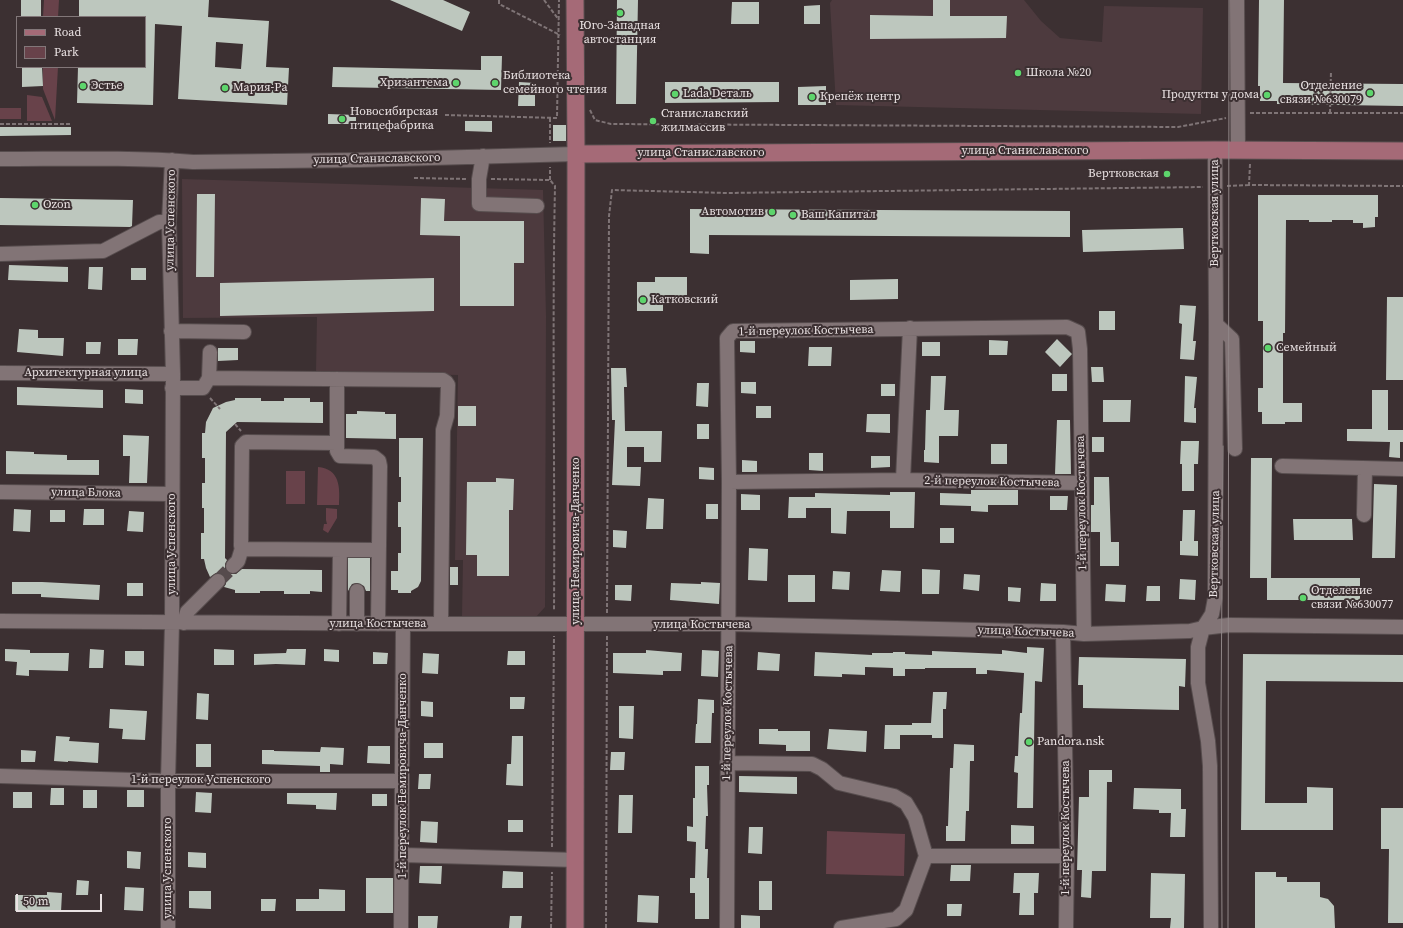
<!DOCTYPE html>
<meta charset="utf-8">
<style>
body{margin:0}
#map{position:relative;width:1403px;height:928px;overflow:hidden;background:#3c3032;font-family:"Source Serif 4",serif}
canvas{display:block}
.legend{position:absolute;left:16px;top:16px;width:130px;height:52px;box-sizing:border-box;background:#3c3032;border:1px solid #827779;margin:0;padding:5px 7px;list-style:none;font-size:12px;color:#eae2e3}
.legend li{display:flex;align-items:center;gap:8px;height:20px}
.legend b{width:20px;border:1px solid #827779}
.scale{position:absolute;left:16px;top:894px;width:86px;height:18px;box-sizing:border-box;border:2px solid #eae2e3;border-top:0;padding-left:5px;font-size:12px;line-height:14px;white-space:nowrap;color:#eae2e3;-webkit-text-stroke:3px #3c3032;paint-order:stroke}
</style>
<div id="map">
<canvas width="1403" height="928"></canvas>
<ul class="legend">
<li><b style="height:5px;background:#a56a77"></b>Road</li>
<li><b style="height:11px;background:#68424a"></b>Park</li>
</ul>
<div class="scale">50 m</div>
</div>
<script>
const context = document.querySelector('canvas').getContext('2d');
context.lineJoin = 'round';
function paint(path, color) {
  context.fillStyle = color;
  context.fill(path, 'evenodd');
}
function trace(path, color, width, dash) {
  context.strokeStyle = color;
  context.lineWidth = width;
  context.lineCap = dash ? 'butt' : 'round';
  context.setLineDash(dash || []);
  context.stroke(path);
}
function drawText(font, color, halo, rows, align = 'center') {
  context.font = font + ' "Source Serif 4",serif';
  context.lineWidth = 4;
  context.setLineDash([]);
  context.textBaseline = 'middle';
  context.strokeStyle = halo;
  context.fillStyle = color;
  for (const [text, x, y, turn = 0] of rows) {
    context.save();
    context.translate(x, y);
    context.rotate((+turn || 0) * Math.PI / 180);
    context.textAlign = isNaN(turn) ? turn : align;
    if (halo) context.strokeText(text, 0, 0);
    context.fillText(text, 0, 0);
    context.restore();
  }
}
paint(new Path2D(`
 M832 0H1024L1041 21 1060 38 1102 42 1104 6 1203 8 1201 114 836 105 830 3Z
 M182 179 543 190 546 316 545 607 536 617H462L463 560H455L458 375 316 372 317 317 183 318Z`), '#4d3a3e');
paint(new Path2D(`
 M44 0H59L58 17H43Z
 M43 67H58L55 120 43 89Z
 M27 95 42 97 52 121H27Z
 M0 108H21V119H0Z
 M318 467C340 469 340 487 339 505H317Z
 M286 471H305V504H286Z
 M326 508 337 509V518L328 533 323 530 324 524H327L326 520Z
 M827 831 905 834 904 876 826 874Z`), '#68424a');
paint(new Path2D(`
 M21 0H41V17H21Z
 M79 0H209L208 17 269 21 266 67 289 68 287 105 178 99 182 26 155 24 153 105 77 103 78 67H145V17H79ZM216 42 243 44 241 69 215 67Z
 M390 0H443L470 12 462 31Z
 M617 0H638L636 104H616Z
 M933 0H950V16H1007L1006 38 870 39V15L933 16Z
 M1259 0H1284L1283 83 1403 84V106L1277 104V101H1260V86H1258Z
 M732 2H759V24H731Z
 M820 5V24H804V6Z
 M481 56H502L501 90 332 87 333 67 481 70Z
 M22 67H42L43 86 22 87Z
 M519 82 535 83V106H518Z
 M665 82H779V102L665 103Z
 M826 86V105H798V87Z
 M328 114 356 115V124H328Z
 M465 121H492V132L465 131Z
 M553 125H566V141H553Z
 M0 127H71V135L0 136Z
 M197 194H215L214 277H196Z
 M1258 195H1378V217H1375V227L1363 228V223H1353V220H1332V222H1309V220H1286L1285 333H1283V403H1302V422H1285V424H1262V412H1258V388H1263V321H1258Z
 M0 198 133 200 132 226 130 227 0 225Z
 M421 198 445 199 444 221H524V263H514V306H460V236L420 235Z
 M690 209 1070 211V237L709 235V254L690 253Z
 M1183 228 1184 249 1083 252 1082 230Z
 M9 265 68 267V282L8 280Z
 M89 267H103L102 290 88 289Z
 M131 268H146V280H131Z
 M655 277H687V303H663V311H637V282H655Z
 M434 278V311L220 316V283Z
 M898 279V299L850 300V280Z
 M1387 297H1403V380H1386Z
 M1180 305 1196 306 1193 341H1196L1194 360 1180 359 1182 324 1179 323Z
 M1099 311H1115V330H1099Z
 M19 329 38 330V338H64L63 356 17 352Z
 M118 339H138L137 355H118Z
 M1057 339 1072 354 1060 367 1045 352Z
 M989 340 1008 341 1007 355H989Z
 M740 341H755V353L740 352Z
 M86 342H101L100 354H86Z
 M922 342H940V356H922Z
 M809 347H832L831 366H808Z
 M218 348H238V360L218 361Z
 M1091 367H1103L1104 382H1092Z
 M611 368H626L627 387H624L625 431H662L661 462H644V447H627V467H641L640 486 612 485 615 420H612Z
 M1052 374H1067V391H1052Z
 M931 376H946L944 410H959L958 436H939V463L924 462V450H925L926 410H930Z
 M1185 376 1197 377 1194 408H1196V423L1184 422Z
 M741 382H756V394L741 393Z
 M697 383H709L708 407 696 406Z
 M881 384H895V396H881Z
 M17 387 103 390V408L17 405Z
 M125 389 143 390V404L125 403Z
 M1372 390H1388V430H1403V442H1400V458L1389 457 1390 442 1347 441V429H1372Z
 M235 398H261V401H284V398H310V402H323V423L237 422 226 432 225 558 227 560 225 564V569L227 572 231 574H236L242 569 322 570V592L310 591V594H284V591H260V593H235V590L224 587 226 584V579L224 575 216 573 210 577 206 568 204 559H201V533H204V508H202V483H205V458H202V433H205L206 422 213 408 226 402 235 400Z
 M1103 400H1131L1130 422H1103Z
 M458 406H476V426H458Z
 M756 406H771V418H756Z
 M357 411 385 412V414H396V439L346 438V414H357Z
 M867 414H890V433L866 432Z
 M1057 420H1070L1071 474H1055Z
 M697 424H709V439H697Z
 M123 435 149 436 147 483H129L130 456H123Z
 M1092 437H1104V452H1092Z
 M399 438H423L421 581 418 587 411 591V593H398V590H391V571H398V553H401V527H398V502H401V477H399Z
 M1181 441H1199L1198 464H1194V491H1182V464H1180Z
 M991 444H1007V464H991Z
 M6 451 34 452V454L67 455V460H99V475L6 474Z
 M809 453H823V471L809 470Z
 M871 456H890V467L871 468Z
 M1251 458H1272L1271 578H1250Z
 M742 460 757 461V472H742Z
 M699 467 714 468V480L699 479Z
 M1094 477H1109L1111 542H1119V566H1100V532H1091V505H1094Z
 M496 478 514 479 513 510H509V576H477V555H466L467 482H496Z
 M1374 484 1397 485 1395 558H1372Z
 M971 490H1018V505H988V512L971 511V506L940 505V493L971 494Z
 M890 492H915L914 528H890V511H847L846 534 831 533V508H806V518H788L789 497H815V493L890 495Z
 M741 494 760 495V510H741Z
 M1050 496H1068L1067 510H1050Z
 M648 498 664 499 663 529H646Z
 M706 504H718V519H706Z
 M14 509 31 510 30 532 13 531Z
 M84 509H104V525H83Z
 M50 510H65V522H50Z
 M1183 510H1195L1194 541H1198V556L1180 555V541H1182Z
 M129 511 144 512 143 532 127 531Z
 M1293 519H1352L1353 540H1294Z
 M940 528H954V543H940Z
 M613 530 627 531 626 548 613 547Z
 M749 548 768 549 767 581 748 580Z
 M348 558H370V591H366L364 586 357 583 352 584 348 591Z
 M450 567H458V585H450Z
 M922 569 940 570 939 594H922Z
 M882 570 901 571 900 592 880 591Z
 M833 571 850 572 849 590 832 589Z
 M964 574 980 575 979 591 963 589Z
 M788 575H815V602H788Z
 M1267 578H1360V600H1267Z
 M1180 579 1196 580 1195 600 1179 599Z
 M12 582H42L100 585 99 600 41 597V594H12Z
 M701 582 720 583 719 604 670 600 671 583 701 584Z
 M127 583H143V596H127Z
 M1041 583 1056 584V601H1040Z
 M1106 584 1126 585 1125 602 1105 601Z
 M615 585H632L631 601 615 600Z
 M1147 586H1160V601H1146Z
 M1008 587 1021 588 1020 602 1008 601Z
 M1027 647 1044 648 1042 682 1035 681 1033 808H1017L1018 773 1014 772 1015 756H1018L1019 731 1020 713H1022L1024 673 987 670V674H976V668H925V669H905V676H893V668L865 667V675L842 674V677L814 676 815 652 872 655V653H893V652H905V654L932 655V651L1002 654V650L1027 653Z
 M5 649 30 650V653H69L68 671 29 670V676L16 675 17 662 5 661Z
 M90 649 104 650 103 668H89Z
 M214 649 234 650V665H214Z
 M287 649H306L305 665 276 664 254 665V654L286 653Z
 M324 649 339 650V662L324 661Z
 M646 650 682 653 681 671H663V675L613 673V653H646Z
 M702 650 719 651 718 677 701 676Z
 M125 651H144V666L125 665Z
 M508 651H525V665H507Z
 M373 652 388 653 387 664H373Z
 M758 652 780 654 779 671 757 670Z
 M423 653 439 654 438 674 422 673Z
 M1243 654 1403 655V682L1266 681 1265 803H1307V787L1333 788V830H1241Z
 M1079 657 1186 659 1185 687 1179 686V710L1083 708V685H1078Z
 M933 692H947L946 709H943V738H932V735H900V749H884L885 725H912V723H931Z
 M197 693 209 694 208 720 196 719Z
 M510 697H525L524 709H510Z
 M698 699 714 700V713H712L711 743H695L696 724H697Z
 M421 701 433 702V717L421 716Z
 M619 706H634L633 739 619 738Z
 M110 709 147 711 145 740 122 739 123 729 109 728Z
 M759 729H778V731H810V751H786V745L759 744Z
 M829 729 867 731 866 752 827 749Z
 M56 736 70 737 69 741 99 743 98 763 68 761V762L54 761Z
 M512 736H523V786L506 785 507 764H511Z
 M424 743H443V758H424Z
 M196 744H211V767H196Z
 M954 744 974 745V761H970L969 811H966L965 841H946V826H948L950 768H953Z
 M368 746H390V764L367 763Z
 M321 747 344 748 343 765 330 764V772H320V766L262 764V750H274V751L320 752Z
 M21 750 36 751 35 762H21Z
 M611 752H625L624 770H610Z
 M695 766H709V785H707L708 816H706L705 849H708L707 878H709V919H695V893H690V878H695L696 842 687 841V826L693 827V798H695Z
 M1089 770H1112V782H1107L1106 871H1092L1091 898 1081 897 1082 870H1077L1079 797H1089Z
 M419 774H431L430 789H418Z
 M739 776 797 777V794L739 792Z
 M51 788H64V805H50Z
 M1134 788 1181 789V809H1186L1185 837H1170L1171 813H1159V810L1133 809Z
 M83 790H97V808H83Z
 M127 790H144V807H127Z
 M13 792H32V808H13Z
 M196 792 212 793 211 813 195 812Z
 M287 793H337L336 810 316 809V805L287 804Z
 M372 794H387V806H372Z
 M619 795H633L632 833H618Z
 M1381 808H1403V923H1388L1389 849H1381Z
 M508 820H523V832H508Z
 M421 821 438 822 437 843 420 842Z
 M1011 825 1034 826V844H1011Z
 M749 827H763L762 854 748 853Z
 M127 851 141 852 140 869 127 868Z
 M188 852 206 853V868L188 867Z
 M951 865H971L970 881H950Z
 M420 866H442L441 884 419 883Z
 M503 871 523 872V888H502Z
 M1255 872H1276V877H1287V882H1320V897L1328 899 1334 906 1335 928H1255Z
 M1014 873H1039L1038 893H1034V915H1019L1020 893H1013Z
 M1151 873 1185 874 1184 928H1170L1171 918H1150Z
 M366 878H393V913H366Z
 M77 880 89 881 88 895H76Z
 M759 881H772V910H759Z
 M125 887 144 888 143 911 124 910Z
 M319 889 345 890V911H296V899H319Z
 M189 891H211V909L189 908Z
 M47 892 62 893 61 912 35 910V912L15 911V895H47Z
 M638 895 659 896 658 923 637 922Z
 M261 899H276L275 911H261Z
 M947 904H962L961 916H947Z
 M741 915 760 916V928H741Z
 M418 916H438L437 928H418Z
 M510 916H522L521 928H509Z`), '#bdc7be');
trace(new Path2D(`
 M218 581 233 566`), '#564b4d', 14, [14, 7]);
const minor = new Path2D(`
 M1237 0 1238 150
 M1215 150 1216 324 1232 339 1235 449
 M483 156 479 179V204L537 206
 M0 159C64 159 129 157 193 162L359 160 576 154
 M0 254 103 251 159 222H169
 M171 331 244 332
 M0 373 173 374
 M209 378 210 352
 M337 379V451L340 456 374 457 379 461 380 466 378 624
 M172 388H203L209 378 443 380 446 382 448 385 447 416 443 430 441 624
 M337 443 246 442 242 446 241 546 244 549 379 550
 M1282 466 1403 469
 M903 480 910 328
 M729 482 903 480 1081 483
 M0 492 172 494
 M1364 515 1365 469
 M233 566 238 561 242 548
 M0 621 441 624H729L1063 632 1084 634 1190 631 1203 628 1229 625 1403 627
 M184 623 187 612 218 581
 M339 624 340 550
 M357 624V591
 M1063 632 1067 856 1066 928
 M727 763 812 764 822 769 839 783 894 796 906 803 915 818 926 856 906 910 896 919 841 928
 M0 776 168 781H402
 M403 855 576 860
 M926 856H1067
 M168 928V781L172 623 173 374 169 222 172 160
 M401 928 403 624
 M727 928 729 482 727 338 733 331 1067 327 1078 332 1080 349 1084 634
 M1211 928 1210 766 1208 741 1198 683V647L1203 628 1212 614 1215 598 1216 324`);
const major = new Path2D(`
 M576 154 1215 150 1403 151
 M575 928 576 154 575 0`);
trace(minor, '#574d4e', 16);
trace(major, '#574d4e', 19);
trace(new Path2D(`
 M499 0V4L560 35
 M544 0 559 20
 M590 110 595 120 611 124 1178 127 1226 118
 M1250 113H1403
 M1330 113 1331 71
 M445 115 557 118 559 0
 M550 118V143
 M0 124H71
 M1250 164 1249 185 1403 186
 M414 178 467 179
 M491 179 550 180 555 186C552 327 555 469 554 611
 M550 180V167
 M1227 186 1249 185
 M210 398 220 409
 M235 424 241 431
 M607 613 609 216 612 190 727 193 1203 187
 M552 847 554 636
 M551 928 552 872
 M606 928 607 635`), '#7f7476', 2, [4, 2]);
trace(minor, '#827476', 14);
trace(major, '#a56a77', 17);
trace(new Path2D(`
 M1222 928 1221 713 1223 446
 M1228 928 1229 0`), '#908687', 1);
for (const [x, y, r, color] of [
 [620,13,4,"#5dd56c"],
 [1018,73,4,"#5dd56c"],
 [456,83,4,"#5dd56c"],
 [495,83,4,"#5dd56c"],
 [83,86,4,"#5dd56c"],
 [225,88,4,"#5dd56c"],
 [1370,93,4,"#5dd56c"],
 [675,94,4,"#5dd56c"],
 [1267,95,4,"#5dd56c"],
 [812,97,4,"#5dd56c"],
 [342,119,4,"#5dd56c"],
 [653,121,4,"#5dd56c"],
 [1167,174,4,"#5dd56c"],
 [35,205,4,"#5dd56c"],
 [772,212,4,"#5dd56c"],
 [793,215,4,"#5dd56c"],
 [643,300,4,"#5dd56c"],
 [1268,348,4,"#5dd56c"],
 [1303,598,4,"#5dd56c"],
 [1029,742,4,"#5dd56c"]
]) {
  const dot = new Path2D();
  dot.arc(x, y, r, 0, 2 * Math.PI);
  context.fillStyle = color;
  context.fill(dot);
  trace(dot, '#3c3032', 1.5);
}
drawText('12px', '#eae2e3', '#3c3032', [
 ["Юго-Западная",620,26,"center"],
 ["автостанция",620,40,"center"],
 ["Школа №20",1026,73],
 ["Библиотека",503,76],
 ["семейного чтения",503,90],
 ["Хризантема",448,83,"right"],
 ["Эстье",91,86],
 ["Отделение",1362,86,"right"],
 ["связи №630079",1362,100,"right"],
 ["Мария-Ра",233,88],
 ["Lada Dеталь",683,94],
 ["Продукты у дома",1259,95,"right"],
 ["Крепёж центр",820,97],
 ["Новосибирская",350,112],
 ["птицефабрика",350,126],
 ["Станиславский",661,114],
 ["жилмассив",661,128],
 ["Вертковская",1159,174,"right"],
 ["Ozon",43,205],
 ["Автомотив",764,212,"right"],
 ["Ваш Капитал",801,215],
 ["Катковский",651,300],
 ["Семейный",1276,348],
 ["Отделение",1311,591],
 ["связи №630077",1311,605],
 ["Pandora.nsk",1037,742]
], 'left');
drawText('12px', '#eae2e3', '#3c3032', [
 ["улица Станиславского",1025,151],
 ["улица Станиславского",701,153],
 ["улица Станиславского",377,159,-1],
 ["Вертковская улица",1215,213,-90],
 ["улица Успенского",171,220,-89],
 ["1-й переулок Костычева",806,331,-1],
 ["Архитектурная улица",86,373],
 ["2-й переулок Костычева",992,482,1],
 ["улица Блока",86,493,1],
 ["1-й переулок Костычева",1082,503,-91],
 ["улица Немировича-Данченко",576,541,-90],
 ["улица Успенского",172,544,-90],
 ["Вертковская улица",1215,544,-89],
 ["улица Костычева",378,624],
 ["улица Костычева",702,625],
 ["улица Костычева",1026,632,2],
 ["1-й переулок Костычева",728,713,-89],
 ["1-й переулок Немировича-Данченко",403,776,-90],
 ["1-й переулок Успенского",201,780],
 ["1-й переулок Костычева",1066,828,-90],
 ["улица Успенского",168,868,-90]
]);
</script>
